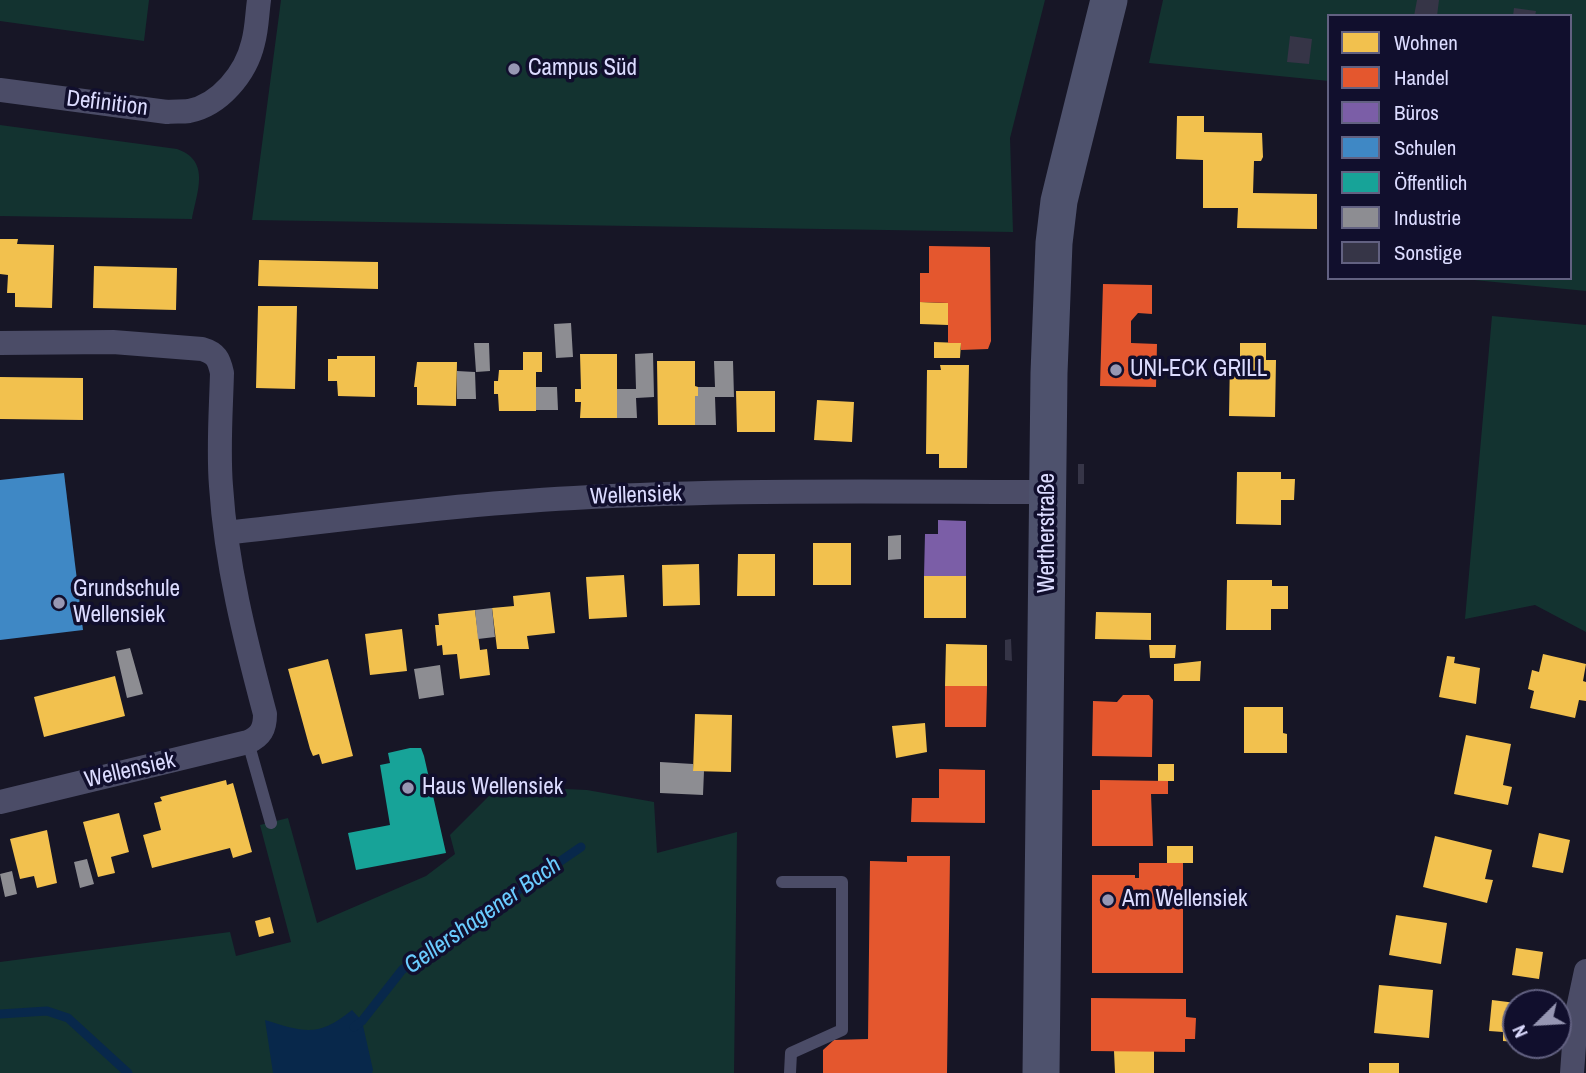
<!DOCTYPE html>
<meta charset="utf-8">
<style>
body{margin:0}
#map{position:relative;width:1586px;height:1073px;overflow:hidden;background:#171626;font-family:"Archivo Narrow",sans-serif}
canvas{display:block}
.legend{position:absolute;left:1327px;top:14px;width:245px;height:266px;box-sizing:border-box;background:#110f2d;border:2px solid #626181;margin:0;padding:9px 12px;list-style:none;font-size:21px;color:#dcdcff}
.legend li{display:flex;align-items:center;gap:14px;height:35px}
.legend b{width:35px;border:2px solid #626181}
.north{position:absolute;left:1502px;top:989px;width:70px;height:70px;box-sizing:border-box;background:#110f2d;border:2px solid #626181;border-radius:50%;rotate:246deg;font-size:19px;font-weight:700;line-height:28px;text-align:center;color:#dcdcff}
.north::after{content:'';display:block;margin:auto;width:24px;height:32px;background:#9797b3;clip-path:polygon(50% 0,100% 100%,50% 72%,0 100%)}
</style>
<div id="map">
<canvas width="1586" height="1073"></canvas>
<ul class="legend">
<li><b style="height:19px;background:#f2c14e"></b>Wohnen</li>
<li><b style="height:19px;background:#e4572e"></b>Handel</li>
<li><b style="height:19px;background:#7b5ea7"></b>Büros</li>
<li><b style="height:19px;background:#3f88c5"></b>Schulen</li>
<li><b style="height:19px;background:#17a398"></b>Öffentlich</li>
<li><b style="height:19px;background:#8d8d92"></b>Industrie</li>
<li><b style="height:19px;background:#363547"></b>Sonstige</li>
</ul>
<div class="north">N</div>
</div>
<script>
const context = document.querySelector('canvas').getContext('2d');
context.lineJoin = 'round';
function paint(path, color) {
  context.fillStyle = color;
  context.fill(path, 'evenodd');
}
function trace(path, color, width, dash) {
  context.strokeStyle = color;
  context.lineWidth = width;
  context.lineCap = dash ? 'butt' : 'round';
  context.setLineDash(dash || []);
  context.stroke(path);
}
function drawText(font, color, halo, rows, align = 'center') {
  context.font = font + ' "Archivo Narrow",sans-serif';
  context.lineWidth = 7;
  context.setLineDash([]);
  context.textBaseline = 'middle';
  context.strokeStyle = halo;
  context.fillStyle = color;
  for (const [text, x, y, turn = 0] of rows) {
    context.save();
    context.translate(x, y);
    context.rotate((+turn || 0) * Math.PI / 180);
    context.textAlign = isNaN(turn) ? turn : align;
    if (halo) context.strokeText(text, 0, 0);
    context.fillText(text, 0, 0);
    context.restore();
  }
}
paint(new Path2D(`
 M0 0H149L144 41 0 21Z
 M281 0H1045L1010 138 1013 232 252 220Z
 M1163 0H1586V291L1454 278H1570V16H1329V81L1149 63Z
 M0 125 177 149C211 161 197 191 192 219L0 216Z
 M1492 316 1586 325V632L1535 605 1465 619Z
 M518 787 587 790 654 802 657 853 737 832 734 1073H0V962L230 932 236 956 291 942 260 825 288 818 317 923 426 876 455 854 450 835 490 795Z`), '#133330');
paint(new Path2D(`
 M352 1010 362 1021 373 1070 372 1073H273L265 1020C304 1032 318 1038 352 1010Z`), '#08284b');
paint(new Path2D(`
 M1177 116H1204V132L1262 133 1263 157 1261 161H1254L1253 193 1317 194V229L1237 228 1238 208H1203V160L1176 159Z
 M0 239H18L17 244 54 245 52 308 15 307V293H7L8 275 0 274Z
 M259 260 378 262V289L258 286Z
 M94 266 177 268 176 310 93 308Z
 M920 302 948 303V325L920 324Z
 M258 306H297L295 389 256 388Z
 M934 342 961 343 960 358H934Z
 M1240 343H1266V360H1276L1275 417 1229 416 1230 359H1240Z
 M523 352H542V372H536V411H499L498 394H494V381H498L499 370H523Z
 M580 354H617V418H580L581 402H575V389H581Z
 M337 356H375V397L338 396 337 381H328V359H337Z
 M657 361H695V386L698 387V396H695V425H658Z
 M417 362H457L456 406 417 405V387H414Z
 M940 365H969L967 468H939V454H926L927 370H941Z
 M0 377 83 378V420L0 419Z
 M736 391H775V432H737Z
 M817 400 854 402 852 442 814 440Z
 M1237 472H1281V479H1295L1294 500H1281V525L1236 524Z
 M813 543H851V585H813Z
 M738 554H775V596H737Z
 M699 564 700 605 663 606 662 565Z
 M624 575 627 617 589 619 586 577Z
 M924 576H966V618H924Z
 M1227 580H1272V586H1288V609H1271V630H1226Z
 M550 592 555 633 527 636 529 649H497L492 608 514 606 513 596Z
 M475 610 480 650 487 649 490 675 460 679 457 654 443 655 442 645 437 646 435 625H439L438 614Z
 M1096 612 1151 613V640L1095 639Z
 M402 629 407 671 370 675 365 634Z
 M946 644 987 645V686H945Z
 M1149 645H1176L1175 658H1150Z
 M1543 654 1586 664 1583 681 1586 682V701L1579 700 1575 718 1530 708 1534 691 1528 689 1532 670 1539 672Z
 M1447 656 1455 657 1454 663 1480 668 1476 704 1439 697Z
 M328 659 353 756 322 764 319 754 313 756 310 749 288 669Z
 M1201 661 1200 681H1174V664Z
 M115 676 125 716 44 737 34 697Z
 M1244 707H1283V733L1287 734V753H1244Z
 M695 714 732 715 731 772 693 771Z
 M925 723 927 752 896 758 892 726Z
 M1466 735 1511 744 1503 785 1512 787 1508 805 1454 794Z
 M1158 764H1174V781H1158Z
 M226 780 227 785 233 783 252 852 233 858 230 848 152 868 143 835 161 830 154 803 162 801 160 797Z
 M119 813 129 852 111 857 115 873 98 877 83 822Z
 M47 830 57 883 37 888 34 876 20 879 10 839Z
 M1539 833 1570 840 1563 873 1532 867Z
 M1435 836 1492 850 1485 879 1493 880 1487 903 1423 887Z
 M1167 846H1193V863H1167Z
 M1396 915 1447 923 1441 964 1389 955Z
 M270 917 274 933 259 937 255 921Z
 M1516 948 1543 952 1539 979 1512 975Z
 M1379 985 1433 990 1429 1038 1374 1033Z
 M1492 1000 1516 1003V1042L1503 1041V1032L1489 1031Z
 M1114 1051H1154V1073H1115Z
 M1369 1063H1399V1073H1369Z`), '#f2c14e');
paint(new Path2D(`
 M929 246 990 247 991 341 988 349 961 350V343H948V303L920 302V273H929Z
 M1103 284 1152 285V314L1138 313 1131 321V343L1157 344 1156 387 1100 386Z
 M945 686H987L986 727H945Z
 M1123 695H1149L1153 700 1152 757 1092 756 1093 701 1117 702Z
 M939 769 985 770V823L911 822 912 798H939Z
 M1100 780 1168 781V794H1151L1153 846H1092V790H1100Z
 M907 856H950L947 1073H823V1050L834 1040 868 1039 870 861 907 862Z
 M1139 863H1183V973H1092V875H1135V878H1139Z
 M1091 998 1186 999V1017L1196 1018 1195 1039H1185V1052L1091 1051Z`), '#e4572e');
paint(new Path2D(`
 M938 520 966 521V576H924L925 534H938Z`), '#7b5ea7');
paint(new Path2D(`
 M64 473 83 630 0 640V480Z`), '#3f88c5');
paint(new Path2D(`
 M410 748H421L424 756 446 853 356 870 348 833 390 825 380 765 390 763 388 753Z`), '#17a398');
paint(new Path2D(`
 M571 323 573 357 556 358 554 324Z
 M474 343H489L490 371 476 372Z
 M653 353 654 397 636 398 637 418H617V389H636L635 354Z
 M714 361H733L734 397H715L716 425H695V396H698V387H715Z
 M457 371 475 372 476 399H457Z
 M536 387H557L558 410H536Z
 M901 535V559L888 560V536Z
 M492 608 495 637 478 639 475 610Z
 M130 648 143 694 127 698 116 651Z
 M440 665 444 695 419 699 414 669Z
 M660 762 693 764V771H704L703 795 660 793Z
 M87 859 94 884 80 888 74 862Z
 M12 871 17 894 5 897 0 874Z`), '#8d8d92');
trace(new Path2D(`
 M0 1014 47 1011 68 1018 128 1073
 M354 1027 362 1021 402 970 581 847`), '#08284b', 9);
paint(new Path2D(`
 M1417 0H1439L1437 16H1414Z
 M1514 8 1536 11 1535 16H1513Z
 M1290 36 1312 39 1309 64 1287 62Z
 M1078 464H1084V484H1078Z
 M1011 639 1012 661 1005 660V640Z`), '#363547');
trace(new Path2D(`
 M248 742 271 823
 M782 882H842V1030L791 1053 790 1073`), '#4b4c67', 12);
trace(new Path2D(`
 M0 90 167 112C174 111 182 112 189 111 220 105 246 73 253 43 257 29 257 14 259 0
 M0 343 113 342 202 349C216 353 219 359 222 373 221 411 218 449 221 486 226 564 245 639 265 714 265 729 261 736 248 742L0 802
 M226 533C342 520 458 504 574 498 732 489 890 492 1047 492
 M1572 1073 1576 1018 1586 971`), '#4b4c67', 24);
trace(new Path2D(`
 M1041 1073 1049 373 1054 243 1059 201 1068 164 1109 0`), '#4e526d', 37);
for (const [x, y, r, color] of [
 [514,69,7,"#9797b3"],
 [1116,370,7,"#9797b3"],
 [59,603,7,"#9797b3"],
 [408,788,7,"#9797b3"],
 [1108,900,7,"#9797b3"]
]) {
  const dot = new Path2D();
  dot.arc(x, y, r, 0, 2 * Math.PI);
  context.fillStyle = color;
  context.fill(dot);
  trace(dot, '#110f2d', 2.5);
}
drawText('23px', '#dcdcff', '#110f2d', [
 ["Campus Süd",528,69],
 ["UNI-ECK GRILL",1130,370],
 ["Grundschule",73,590],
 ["Wellensiek",73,616],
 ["Haus Wellensiek",422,788],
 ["Am Wellensiek",1122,900]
], 'left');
drawText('23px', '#dcdcff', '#110f2d', [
 ["Definition",107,104,7],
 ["Wellensiek",636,496,-2],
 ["Wertherstraße",1048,533,-90],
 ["Wellensiek",130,771,-13]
]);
drawText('italic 24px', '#6accff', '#110f2d', [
 ["Gellershagener Bach",483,916,-35]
]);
</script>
